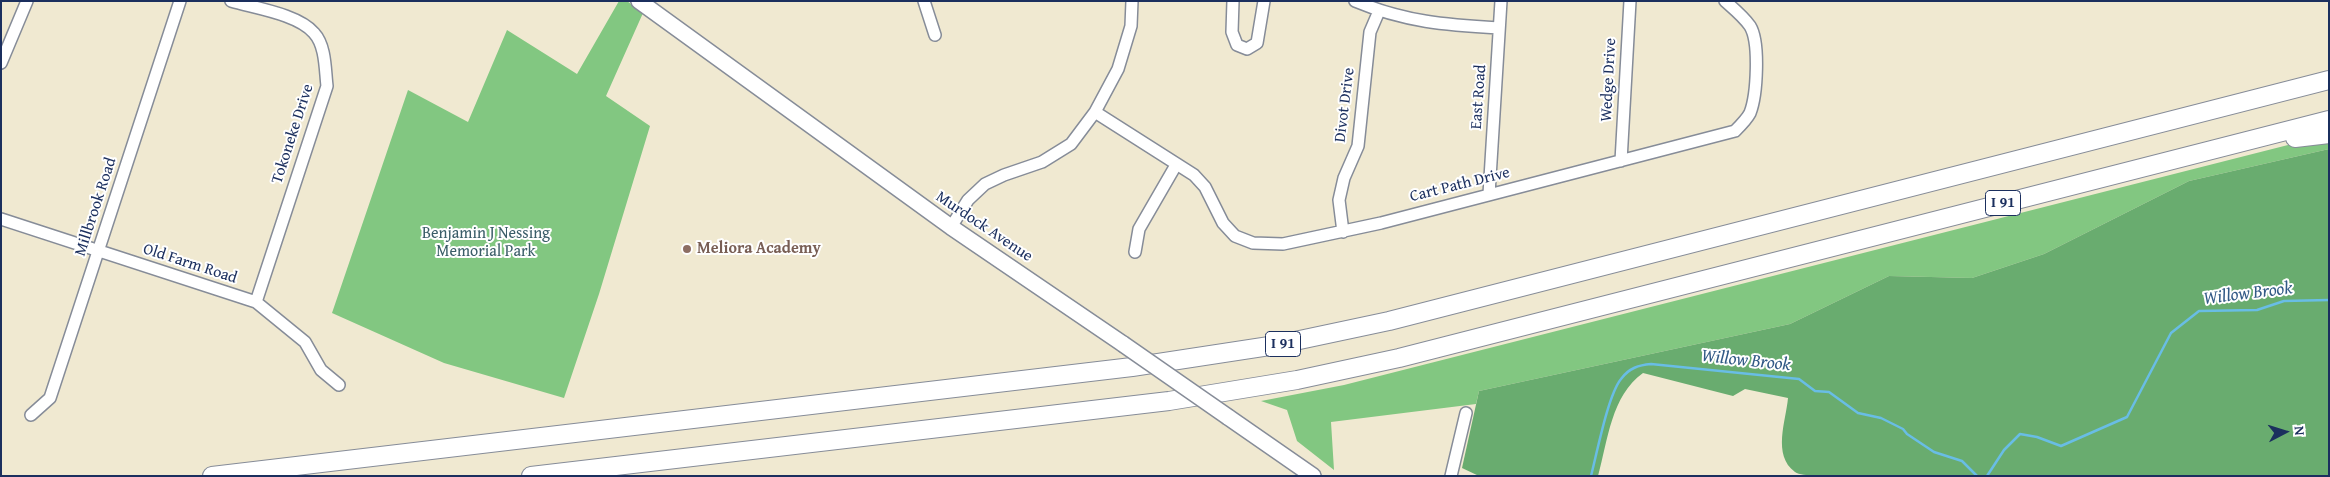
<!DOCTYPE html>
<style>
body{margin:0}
#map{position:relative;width:2330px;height:477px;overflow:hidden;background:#f0e9d1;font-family:"Gentium Book Plus",serif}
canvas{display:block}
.frame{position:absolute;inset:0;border:2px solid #1b2f5e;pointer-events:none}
.north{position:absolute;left:2260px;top:407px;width:50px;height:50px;-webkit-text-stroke:4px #fff;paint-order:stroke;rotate:85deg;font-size:14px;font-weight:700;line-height:20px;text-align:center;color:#1b2f5e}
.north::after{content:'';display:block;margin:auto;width:18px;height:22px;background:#1b2f5e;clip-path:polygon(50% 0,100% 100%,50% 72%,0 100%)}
</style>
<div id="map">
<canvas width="2330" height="477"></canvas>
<div class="frame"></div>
<div class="north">N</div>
</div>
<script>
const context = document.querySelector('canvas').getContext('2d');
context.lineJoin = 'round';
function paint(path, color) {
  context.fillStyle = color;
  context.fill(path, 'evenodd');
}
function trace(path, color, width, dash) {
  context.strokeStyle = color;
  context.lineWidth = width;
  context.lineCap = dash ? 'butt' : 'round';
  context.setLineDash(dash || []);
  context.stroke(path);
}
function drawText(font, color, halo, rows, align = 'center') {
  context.font = font + ' "Gentium Book Plus",serif';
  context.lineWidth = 4;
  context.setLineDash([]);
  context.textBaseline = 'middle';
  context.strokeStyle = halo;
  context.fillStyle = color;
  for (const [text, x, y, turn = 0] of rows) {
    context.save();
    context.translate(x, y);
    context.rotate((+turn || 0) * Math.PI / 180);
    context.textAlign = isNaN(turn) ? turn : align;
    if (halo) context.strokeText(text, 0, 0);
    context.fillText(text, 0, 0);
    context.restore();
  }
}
paint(new Path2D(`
 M619 1H627L643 13 606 96 650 126 599 294 564 398 444 363 332 313 408 90 468 122 507 30 577 74Z
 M2329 141V149L2189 181 2044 254 1972 278 1889 276 1790 324 1479 391 1476 404 1331 422 1334 470 1297 441 1287 410 1261 401 1344 385 2288 145Z`), '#82c781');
paint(new Path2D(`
 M2329 149V476H1813C1808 475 1799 475 1795 472 1772 455 1786 421 1788 398L1745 389 1733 396 1643 373C1611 396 1608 440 1598 476H1479L1462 468 1479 391 1790 324 1889 276 1972 278 2044 254 2189 181Z`), '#69ac6f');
trace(new Path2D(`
 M1591 476C1597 453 1608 395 1621 379 1629 368 1639 365 1651 364L1799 379 1815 391 1829 392 1858 413 1881 418 1903 429 1907 434 1934 452 1962 461 1977 476
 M1987 476 2004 450 2020 434 2037 437 2061 446 2127 417 2171 333 2199 311 2257 310 2284 301 2329 300`), '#69bde5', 2.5);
const minor = new Path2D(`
 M231 1C254 8 298 14 314 33 326 46 325 70 327 86L256 302
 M924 1 935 35
 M1233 1 1232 32 1237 45 1247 49 1257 43 1264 1
 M1355 1C1405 22 1446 25 1499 28
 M1 63 27 1
 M1095 112 1194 175 1205 187 1223 223 1235 236 1253 243 1283 244 1381 223 1735 131C1740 126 1747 119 1750 113 1757 95 1760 42 1750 26 1743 16 1734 9 1725 1
 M1621 161 1630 1
 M1489 194 1501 1
 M1 219 256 302 305 342 321 370 339 385
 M951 227 968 200 985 184 1004 175 1042 162 1071 144 1095 112 1118 69 1131 26 1132 1
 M1343 232 1339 200 1344 178 1358 146 1370 32 1379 11
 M1135 252 1139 229 1176 165
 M31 415 50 398 180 1
 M1451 476 1466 413`);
const major = new Path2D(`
 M639 1 951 227 1123 344
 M1228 417 1313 476`);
const highway = new Path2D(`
 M2295 138 2329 134
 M212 476 1132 367 1276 345 1389 321 2329 80
 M531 476 1169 401 1297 380 1399 358 2329 120`);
trace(minor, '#868c98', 14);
trace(major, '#868c98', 18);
trace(highway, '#868c98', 20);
trace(minor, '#fff', 11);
trace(major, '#fff', 15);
trace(highway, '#fff', 18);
const majorBridge = new Path2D(`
 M1123 344 1228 417`);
trace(majorBridge, '#868c98', 18, []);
trace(majorBridge, '#fff', 15);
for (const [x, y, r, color] of [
 [687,249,5,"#8d6e63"]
]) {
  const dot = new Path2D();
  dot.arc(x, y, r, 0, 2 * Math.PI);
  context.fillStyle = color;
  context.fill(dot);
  trace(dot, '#fff', 2);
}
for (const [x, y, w] of [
 [2003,203,35],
 [1283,344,35]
]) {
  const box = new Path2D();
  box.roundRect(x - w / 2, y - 12.5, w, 25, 4);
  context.fillStyle = '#fff';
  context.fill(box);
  trace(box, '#1b2f5e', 1);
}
drawText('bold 15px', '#1b2f5e', null, [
 ["I 91",2003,203],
 ["I 91",1283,344]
]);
drawText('16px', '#1b2f5e', '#fff', [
 ["Wedge Drive",1609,80,-87],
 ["East Road",1479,97,-86],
 ["Divot Drive",1345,105,-83],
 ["Tokoneke Drive",293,134,-72],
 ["Cart Path Drive",1460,185,-14],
 ["Millbrook Road",96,207,-72],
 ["Murdock Avenue",984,227,34],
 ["Old Farm Road",190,264,18]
]);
drawText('16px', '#3a5d68', '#fff', [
 ["Benjamin J Nessing",486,234],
 ["Memorial Park",486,252]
]);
drawText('bold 16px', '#785e54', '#fff', [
 ["Meliora Academy",697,249]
], 'left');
drawText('italic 18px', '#325a86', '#fff', [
 ["Willow Brook",2248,294,-7],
 ["Willow Brook",1746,361,6]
]);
</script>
